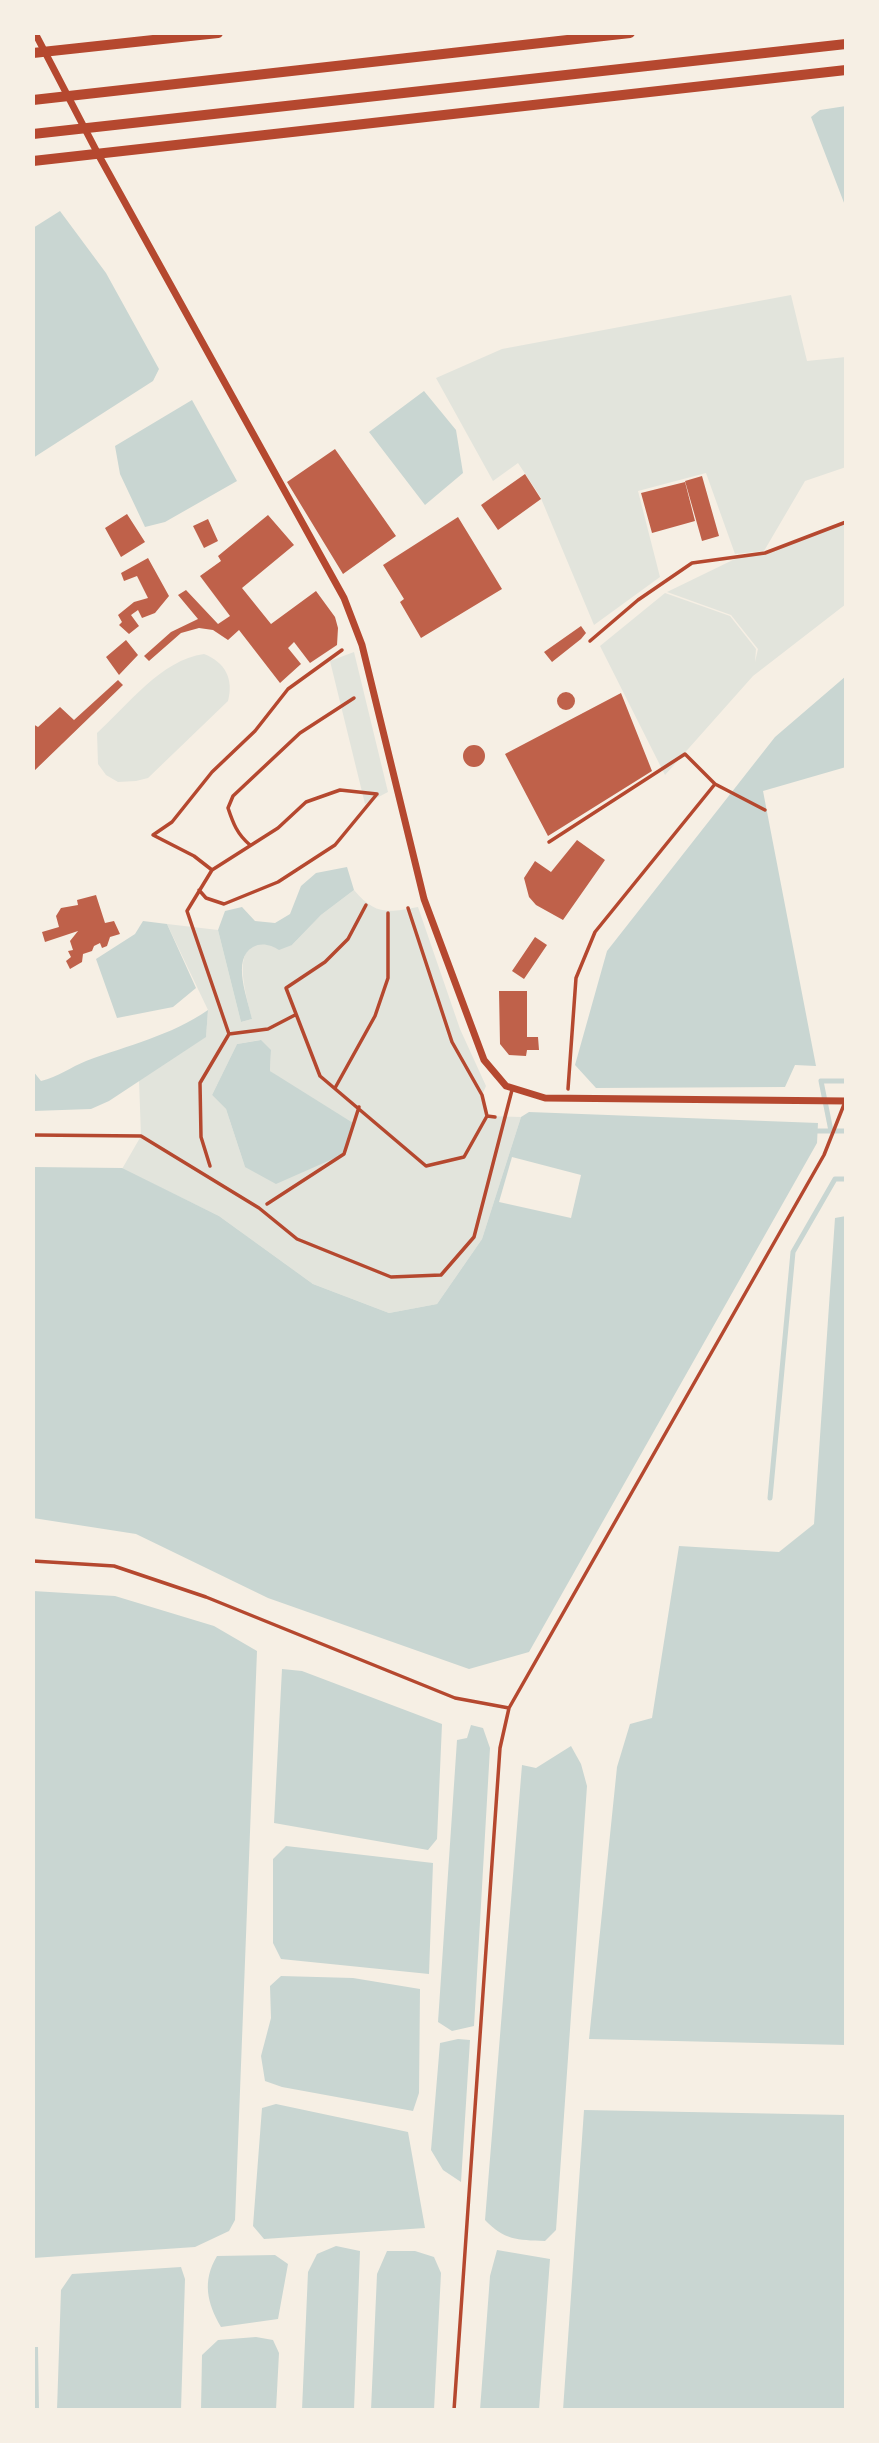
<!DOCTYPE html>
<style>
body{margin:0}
#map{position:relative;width:879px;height:2443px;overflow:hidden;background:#f6efe4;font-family:"PT Sans Narrow",sans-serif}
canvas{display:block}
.frame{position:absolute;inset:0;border:35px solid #f6efe4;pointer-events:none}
</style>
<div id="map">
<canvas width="879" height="2443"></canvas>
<div class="frame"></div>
</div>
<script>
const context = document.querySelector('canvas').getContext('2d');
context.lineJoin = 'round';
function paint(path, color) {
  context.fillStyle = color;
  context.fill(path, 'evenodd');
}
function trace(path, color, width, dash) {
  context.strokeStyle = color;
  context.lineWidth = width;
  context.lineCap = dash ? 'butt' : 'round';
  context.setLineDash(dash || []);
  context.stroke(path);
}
paint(new Path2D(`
 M791 295 807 361 846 357V467L805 481 764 551 735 554 706 473 638 491 660 577 594 625 540 496 518 463 493 481 436 378 502 349Z
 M846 522V604L753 676 665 775 600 646 665 593 730 616 756 649 755 662 758 649 731 615 667 592 739 557 765 553Z
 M354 652 388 792 365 804 330 661Z
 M204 654C225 662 234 679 228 701L148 778 136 781 118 782 106 775 98 764 97 733C128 705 161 660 204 654Z
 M354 890C375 915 387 913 418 907L460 1029 486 1086 482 1095 487 1116 521 1117 482 1239 437 1304 389 1313 313 1284 219 1216 122 1169 141 1136 139 1080 206 1036 208 1010 167 924 218 930 241 1022 252 1019C248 1000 230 948 259 944 269 943 282 945 292 945L321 915ZM260 1040 271 1051 270 1071 293 1088 245 1167 226 1109 212 1095 237 1044Z`), '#e2e4dc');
paint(new Path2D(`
 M846 106V208L811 117 820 110Z
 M60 211 106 273 159 369 153 381 33 458V228Z
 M424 391 456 430 463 473 425 505 369 432Z
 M192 400 237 481 165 522 145 527 120 474 115 446Z
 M846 676V767L763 791 816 1066 795 1065 785 1087 596 1088 575 1065 607 951 775 737Z
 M347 867 354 890 321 915 292 945 279 950C272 945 261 942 253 947 231 959 248 999 252 1019L241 1022 218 930 225 911 242 907 255 921 275 923 290 914 301 886 316 873Z
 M143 921 167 924 196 988 173 1007 117 1018 96 959 135 934Z
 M208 1010 206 1037 109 1101 91 1109 33 1111V1071L41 1081C58 1077 71 1067 86 1061 129 1045 170 1036 208 1010Z
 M261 1040 271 1050 270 1071 353 1123 344 1154 276 1184 245 1167 226 1109 212 1095 237 1044Z
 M529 1112 818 1123 817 1143 529 1652 469 1669 268 1598 136 1534 33 1518V1167L122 1168 219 1216 313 1284 389 1313 437 1304 482 1239 521 1117Z
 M846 1216V2045L589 2039 617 1767 630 1724 652 1718 679 1546 779 1552 814 1524 835 1218Z
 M33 1591 115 1596 214 1626 257 1651 235 2220 229 2231 195 2247 33 2258Z
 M282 1669 302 1671 442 1724 437 1839 428 1850 274 1823Z
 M471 1725 483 1728 490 1748 474 2026 452 2031 438 2022 457 1740 467 1738Z
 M571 1746 581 1764 587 1786 556 2230 545 2241C517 2240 504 2240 485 2220L522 1765 536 1768Z
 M286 1846 433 1863 429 1974 281 1959 273 1943V1859Z
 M281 1976 353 1978 420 1989 419 2093 413 2111 282 2087 265 2081 261 2056 271 2018 270 1986Z
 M458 2039 470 2040 461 2182 443 2170 431 2150 440 2043Z
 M276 2104 408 2132 425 2228 264 2239 253 2226 262 2108Z
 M584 2110 846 2115V2410H563Z
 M336 2246 360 2251 354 2410H302L308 2272 317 2254Z
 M497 2250 550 2259 539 2410H480L490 2276Z
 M387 2251H415L434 2257 441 2273 434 2410H371L377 2274Z
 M275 2255 288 2264 278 2319 221 2327C207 2303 202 2281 217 2256Z
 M181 2267 185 2279 181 2410H57L61 2290 72 2274Z
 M256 2337 273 2340 279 2353 276 2410H201L202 2355 218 2340Z
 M33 2347H38L39 2410H33Z`), '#c9d6d2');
paint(new Path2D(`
 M512 1157 581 1175 571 1218 499 1202Z`), '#f6efe4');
trace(new Path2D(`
 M813 1131H846
 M831 1131 821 1081H846
 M770 1498 793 1252 835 1179H846`), '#c9d6d2', 5);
paint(new Path2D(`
 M335 449 396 536 343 574 287 482Z
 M525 474 541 499 498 530 481 505Z
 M702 476 719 536 702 541 685 481Z
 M685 482 695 521 652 533 641 493Z
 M127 514 145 542 121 557 105 528Z
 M268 515 294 545 242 588 271 624 316 591 335 617 338 628 337 645 310 663 294 642 288 648 301 664 280 683 239 630 228 640 213 630 199 628 181 633 149 661 144 656 171 632 198 619 178 595 186 590 218 624 230 616 200 576 221 561 218 556Z
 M458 517 502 589 421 638 400 602 404 599 383 565Z
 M208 519 218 541 204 548 193 526Z
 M148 558 169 596 155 613 142 618 138 610 131 615 139 626 129 634 119 625 122 622 118 615 134 602 148 598 137 576 124 581 121 573Z
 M581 626 586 633 581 639 552 662 544 652Z
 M126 640 138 655 119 675 106 657Z
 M118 680 123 685 33 772V724L38 727 60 707 74 720Z
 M557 701a9 9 0 1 1 18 0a9 9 0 1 1-18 0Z
 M621 693 652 771 548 836 505 754Z
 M463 756a11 11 0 1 1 22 0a11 11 0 1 1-22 0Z
 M577 840 605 860 563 920 536 905 529 897 524 878 535 861 551 872Z
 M96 895 105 923 114 921 120 934 110 937 107 946 102 948 100 943 94 946 92 951 83 954 82 962 70 969 66 961 71 957 68 951 73 950 70 941 78 931 45 942 42 932 59 927 56 916 61 908 78 905 77 900Z
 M535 937 547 945 524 979 512 971Z
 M499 991H527V1037H538L539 1050H527L526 1056 509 1055 500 1044Z`), '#bf614a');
trace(new Path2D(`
 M590 641 638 600 692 563 765 553 846 522
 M549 842 685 754 715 784 765 810
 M250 845C237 834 233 823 228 808L233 796 300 733 354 698
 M212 870 194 856 153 835 172 822 212 772 255 731 288 689 342 650
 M199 890 206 898 224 904 278 882 335 845 377 794
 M366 905 348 939 325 962 286 988 320 1076 426 1166 464 1157 487 1116
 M408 908 452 1042 482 1095 487 1116 495 1117
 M229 1034 187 911 212 870 278 828 306 802 340 790 377 794
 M335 1088 375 1016 388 978V913
 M568 1089 576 978 595 932 715 784
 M210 1166 201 1137 200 1083 229 1034 268 1029 295 1015
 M267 1204 344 1154 359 1107`), '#b5482f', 3.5);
trace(new Path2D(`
 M33 1135 141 1136 259 1208 297 1239 391 1277 441 1275 474 1237 512 1090
 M33 1561 114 1566 206 1597 455 1698 509 1708
 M454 2410 500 1748 509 1708 824 1155 845 1102`), '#b5482f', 3.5);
trace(new Path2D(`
 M35 33 98 154 344 598 362 645 424 899 484 1060 506 1086 545 1098 846 1101`), '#b5482f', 7);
trace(new Path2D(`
 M33 53 218 33
 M33 100 630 33
 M33 134 846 44
 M33 161 846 70`), '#b5482f', 10);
</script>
